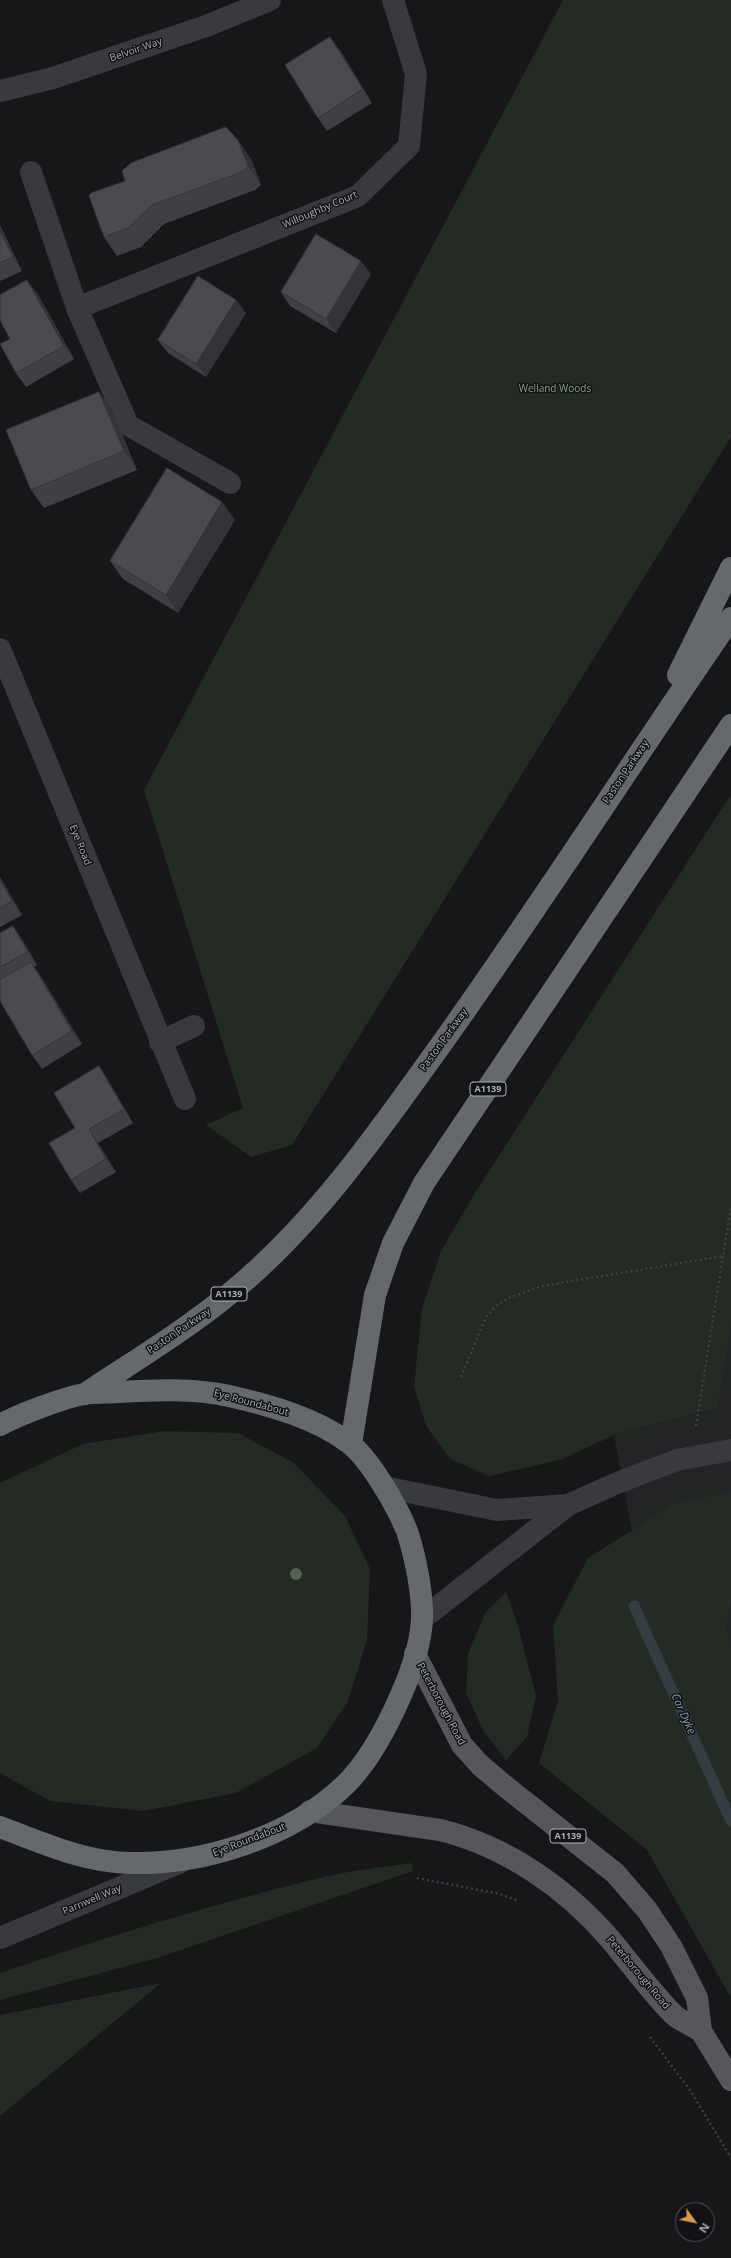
<!DOCTYPE html>
<style>
body{margin:0}
#map{position:relative;width:731px;height:2258px;overflow:hidden;background:#171719;font-family:"Open Sans",sans-serif}
canvas{display:block}
.north{position:absolute;left:675px;top:2202px;width:40px;height:40px;box-sizing:border-box;background:#121214;border:1px solid #4f5155;border-radius:50%;rotate:123deg;font-size:11px;font-weight:700;line-height:16px;text-align:center;color:#abb0b7}
.north::after{content:'';display:block;margin:auto;width:14px;height:18px;background:#dc984c;clip-path:polygon(50% 0,100% 100%,50% 72%,0 100%)}
</style>
<div id="map">
<canvas width="731" height="2258"></canvas>
<div class="north">N</div>
</div>
<script>
const context = document.querySelector('canvas').getContext('2d');
context.lineJoin = 'round';
function paint(path, color) {
  context.fillStyle = color;
  context.fill(path, 'evenodd');
}
function trace(path, color, width, dash) {
  context.strokeStyle = color;
  context.lineWidth = width;
  context.lineCap = dash ? 'butt' : 'round';
  context.setLineDash(dash || []);
  context.stroke(path);
}
function drawText(font, color, halo, rows, align = 'center') {
  context.font = font + ' "Open Sans",sans-serif';
  context.lineWidth = 3;
  context.setLineDash([]);
  context.textBaseline = 'middle';
  context.strokeStyle = halo;
  context.fillStyle = color;
  for (const [text, x, y, turn = 0] of rows) {
    context.save();
    context.translate(x, y);
    context.rotate((+turn || 0) * Math.PI / 180);
    context.textAlign = isNaN(turn) ? turn : align;
    if (halo) context.strokeText(text, 0, 0);
    context.fillText(text, 0, 0);
    context.restore();
  }
}
paint(new Path2D(`
 M731 1323V1755L634 1543 614 1435 718 1408Z`), '#232426');
paint(new Path2D(`
 M563 0H731V437L292 1145 251 1157 206 1125 243 1108 144 790Z
 M731 794V1327L718 1408 614 1435 560 1460 489 1476 450 1459 426 1426 414 1387 422 1308 441 1251 475 1193Z
 M165 1431 238 1433 294 1463 345 1516 370 1569 367 1640 348 1701 317 1748 236 1793 143 1811 50 1801 0 1773V1483L83 1444Z
 M731 1492V1601L726 1627 731 1641V1998L647 1850 539 1763 558 1701 553 1625 588 1558 677 1502Z
 M506 1592 518 1626 536 1696 527 1737 506 1760 484 1732 466 1693 468 1654 485 1613Z
 M412 1863 413 1871 157 1958 0 2000V1973C108 1937 217 1902 328 1876 355 1870 384 1867 412 1863Z
 M161 1983 0 2116V2015Z`), '#242a24');
trace(new Path2D(`
 M634 1606 731 1821`), '#343d42', 11);
trace(new Path2D(`
 M461 1377 486 1317 496 1306 509 1298 542 1286 723 1256 731 1206
 M696 1426 723 1256
 M417 1878 500 1894 519 1901
 M650 2037 690 2090 731 2158`), '#3f4144', 2.5, [2, 3]);
trace(new Path2D(`
 M0 91 53 78 206 26 270 0
 M31 172 77 308 358 196 409 146 416 74 393 0
 M77 308 128 425 230 483
 M0 649 185 1099
 M160 1042 194 1026
 M384 1487 497 1510 568 1505
 M422 1619 568 1505 617 1483 677 1460 731 1450
 M0 1938 181 1862`), '#393a3d', 22);
trace(new Path2D(`
 M415 1654 462 1745 480 1765 506 1787 615 1873 647 1910 671 1946 697 1998 701 2031 731 2080
 M310 1811 440 1830C506 1846 566 1888 610 1939 631 1964 650 1991 673 2014 680 2021 692 2025 701 2031`), '#55575c', 22);
trace(new Path2D(`
 M678 675 731 568
 M85 1394C140 1357 198 1323 248 1278 324 1211 381 1128 440 1046 540 906 633 760 731 618
 M0 1425C20 1414 63 1398 84 1394 95 1392 107 1393 118 1392 155 1390 193 1388 229 1396 269 1405 316 1418 349 1443 370 1459 397 1506 407 1531 415 1555 423 1594 422 1619 420 1666 379 1752 345 1785 291 1837 203 1865 129 1863 84 1862 42 1843 0 1827
 M351 1444 375 1295 393 1243 424 1183 731 725`), '#65696e', 22);
context.fillStyle = '#546254';
for (const [x, y] of [
 [296,1574]
]) {
  context.beginPath();
  context.arc(x, y, 6, 0, 2 * Math.PI);
  context.fill();
}
paint(new Path2D(`
 M340 50 372 103 327 131 318 118Z
 M251 159 261 185 255 190 164 224 141 247 117 256 104 237 125 181Z
 M0 225 22 271 0 281Z
 M371 274 336 333 290 306 281 292Z
 M37 293 74 359 26 387 16 373 10 339Z
 M246 313 206 377 168 353 158 340Z
 M99 392 112 410 137 470 44 508 31 490Z
 M235 520 178 613 123 579 110 561Z
 M0 877 22 915 0 927Z
 M0 933 22 939 37 965 34 967 40 975 82 1044 42 1069 32 1055 0 1001Z
 M99 1066 108 1080 133 1123 98 1143 116 1172 80 1193 71 1180 75 1128Z`), '#3f4043');
paint(new Path2D(`
 M330 37 340 50 372 103 363 89Z
 M238 140 251 159 261 185 248 166Z
 M0 225 22 271 13 257 0 231Z
 M361 261 371 274 336 333 326 319Z
 M27 280 37 293 74 359 64 346Z
 M236 300 246 313 206 377 196 364Z
 M99 392 112 410 137 470 124 451Z
 M222 502 235 520 178 613 166 595Z
 M0 877 1 879 22 915 12 901 0 880Z
 M13 926 22 939 37 965 28 952Z
 M31 962 40 975 82 1044 72 1031Z
 M99 1066 108 1080 133 1123 124 1109Z
 M89 1129 98 1143 116 1172 106 1159Z`), '#333437');
const building = new Path2D(`
 M330 37 363 89 318 118 285 65Z
 M226 127 238 140 248 166 242 172 152 205 128 228 104 237 89 196 91 193 125 181 122 171 131 163Z
 M0 231 13 257 0 263Z
 M316 234 361 261 326 319 281 292Z
 M198 276 236 300 196 364 158 340Z
 M27 280 64 346 16 373 0 344 10 339 0 320V295Z
 M99 392 124 451 31 490 6 430Z
 M167 468 222 502 166 595 110 561Z
 M0 880 12 901 0 908Z
 M13 926 28 952 0 967V933Z
 M31 962 72 1031 32 1055 0 1001V980Z
 M99 1066 124 1109 89 1129 106 1159 71 1180 49 1143 75 1128 54 1093Z`);
paint(building, '#494b4e');
trace(building, '#333437', 1);
for (const [x, y, w] of [
 [488,1089,36],
 [229,1294,36],
 [568,1836,36]
]) {
  const box = new Path2D();
  box.roundRect(x - w / 2, y - 7, w, 14, 3);
  context.fillStyle = '#121214';
  context.fill(box);
  trace(box, '#abb0b7', 1);
}
drawText('bold 9px', '#abb0b7', null, [
 ["A1139",488,1089],
 ["A1139",229,1294],
 ["A1139",568,1836]
]);
drawText('10px', '#abb0b7', '#121214', [
 ["Belvoir Way",136,50,-19],
 ["Willoughby Court",320,210,-23],
 ["Paston Parkway",626,772,-56],
 ["Eye Road",80,845,68],
 ["Paston Parkway",444,1040,-54],
 ["Paston Parkway",179,1331,-34],
 ["Eye Roundabout",251,1403,15],
 ["Peterborough Road",441,1704,62],
 ["Eye Roundabout",249,1840,-21],
 ["Parnwell Way",92,1900,-23],
 ["Peterborough Road",638,1973,50]
]);
drawText('10px', '#86a084', '#121214', [
 ["Welland Woods",555,389]
]);
drawText('italic 11px', '#86a1ae', '#121214', [
 ["Car Dyke",683,1714,66]
]);
</script>
